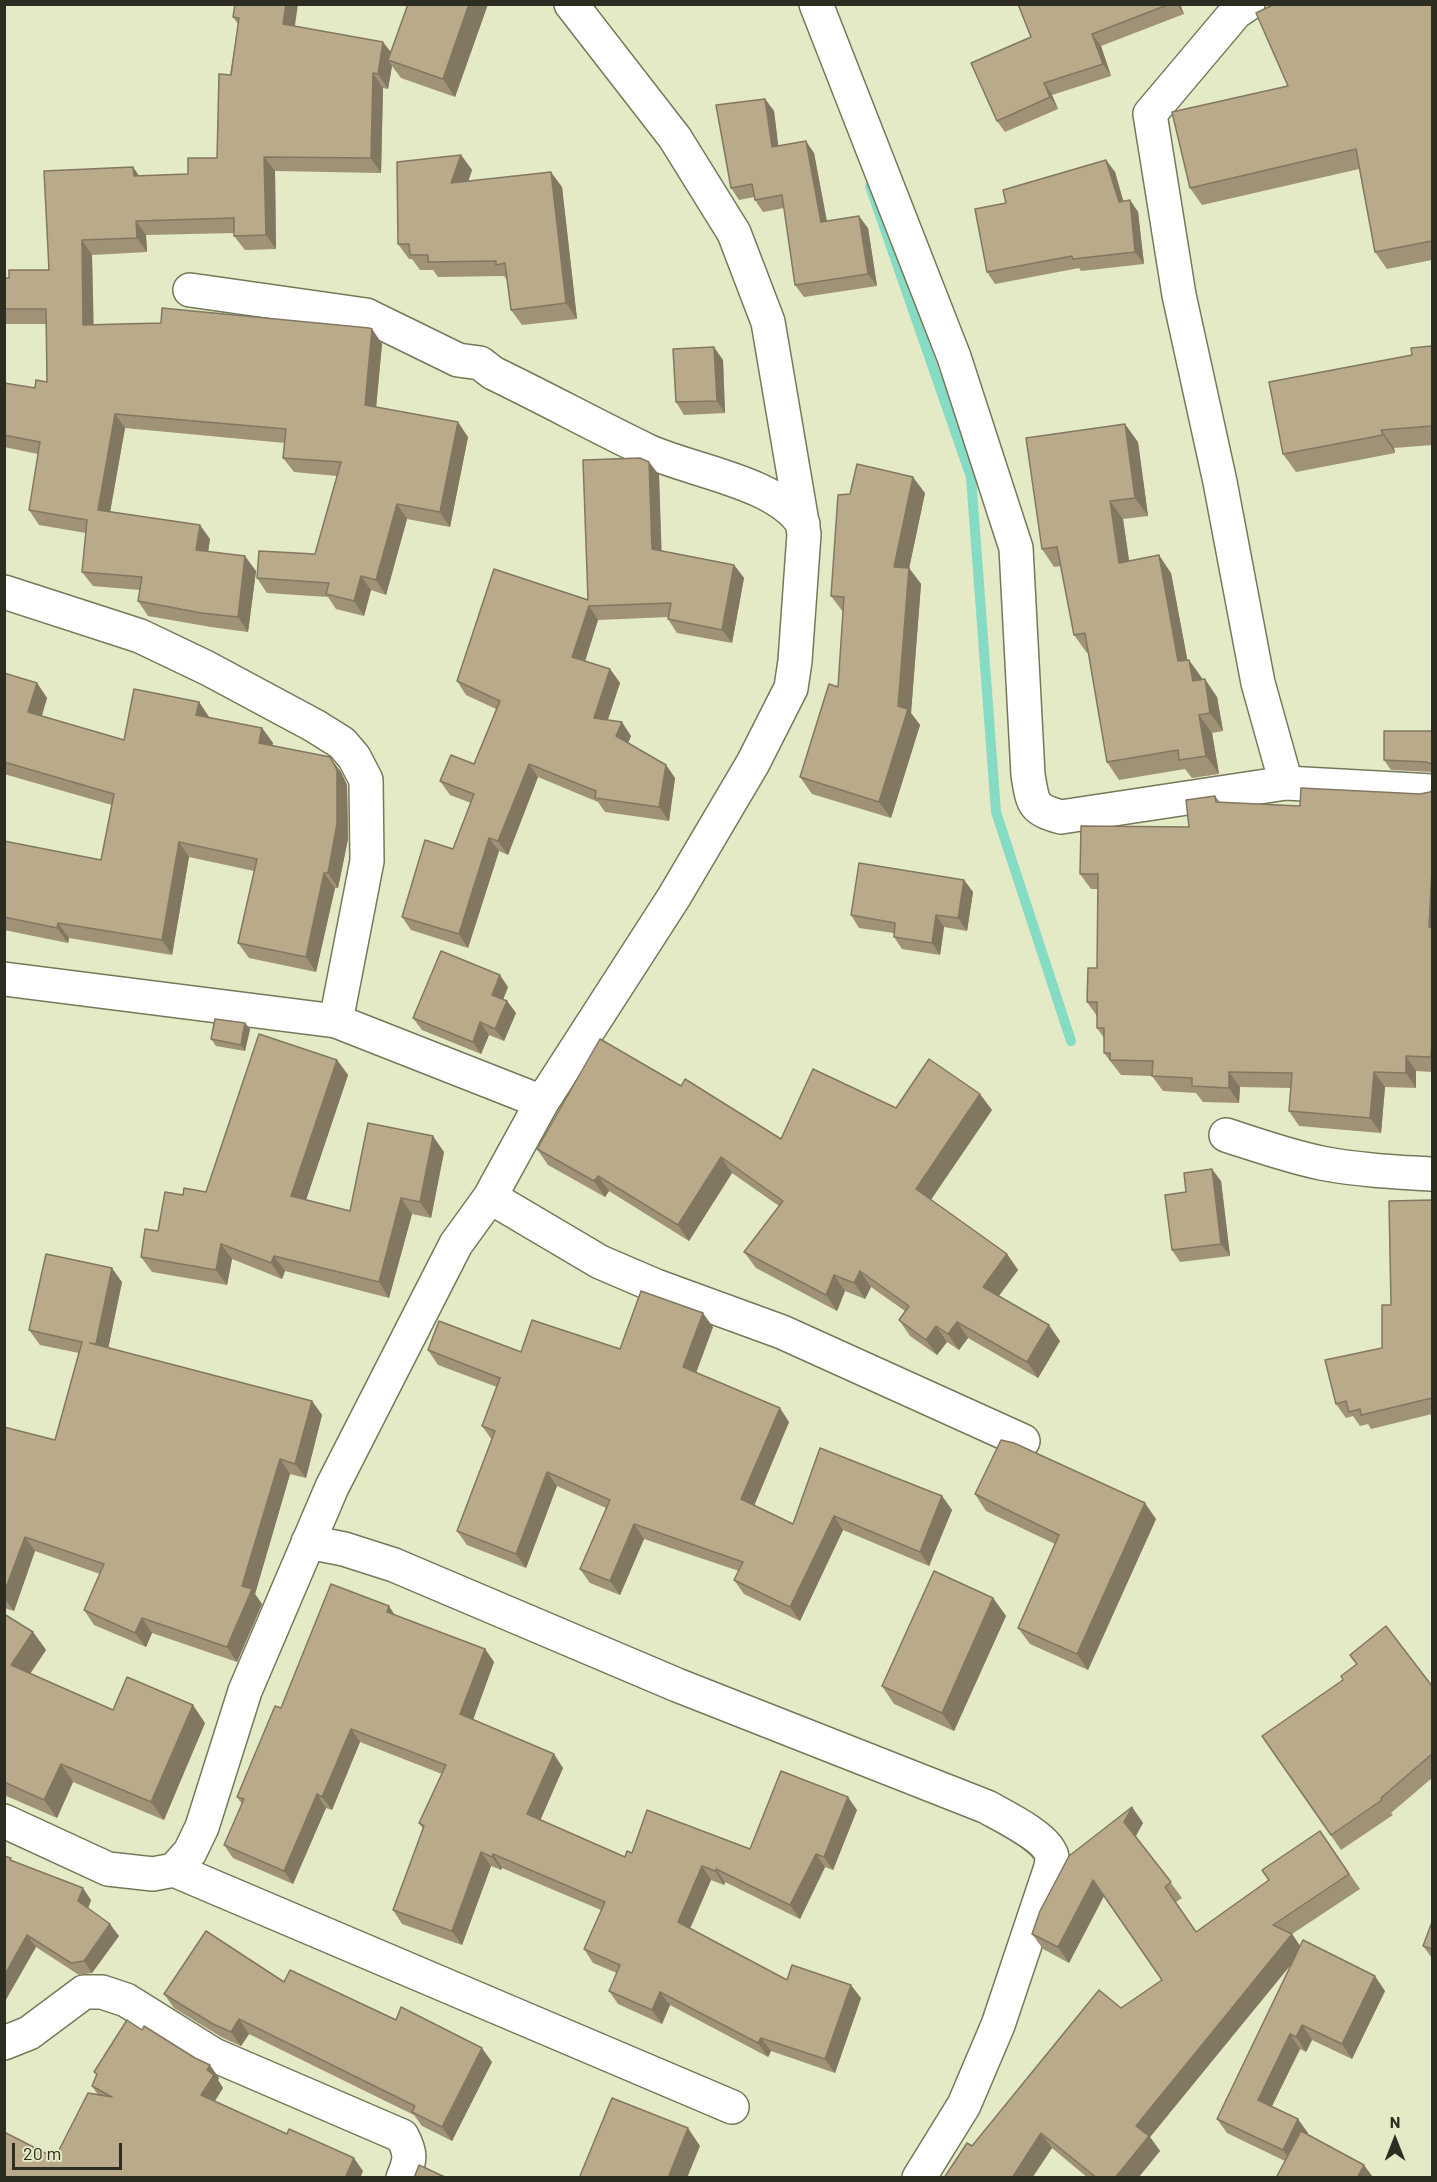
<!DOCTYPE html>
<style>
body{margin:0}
#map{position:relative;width:1437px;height:2182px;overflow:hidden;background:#e4e9c6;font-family:Barlow,sans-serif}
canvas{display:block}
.frame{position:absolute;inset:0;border:6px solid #2c2d20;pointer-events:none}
.north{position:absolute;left:1365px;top:2110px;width:60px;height:60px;-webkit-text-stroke:4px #e4e9c6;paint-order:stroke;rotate:0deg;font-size:16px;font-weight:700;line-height:24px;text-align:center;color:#2c2d20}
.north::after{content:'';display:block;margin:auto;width:21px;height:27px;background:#2c2d20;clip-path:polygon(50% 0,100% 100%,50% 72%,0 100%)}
.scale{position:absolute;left:12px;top:2143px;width:110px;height:27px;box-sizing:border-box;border:3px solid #2c2d20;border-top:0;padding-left:8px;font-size:18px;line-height:21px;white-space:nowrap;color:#2c2d20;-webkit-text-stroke:4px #e4e9c6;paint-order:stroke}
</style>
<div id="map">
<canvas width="1437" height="2182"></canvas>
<div class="frame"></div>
<div class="north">N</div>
<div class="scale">20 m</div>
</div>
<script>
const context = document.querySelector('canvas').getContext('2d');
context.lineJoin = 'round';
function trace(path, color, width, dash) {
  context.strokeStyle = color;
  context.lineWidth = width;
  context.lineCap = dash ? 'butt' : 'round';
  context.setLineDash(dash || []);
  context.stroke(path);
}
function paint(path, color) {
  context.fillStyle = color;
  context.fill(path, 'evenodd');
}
trace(new Path2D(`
 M870 186 971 477 996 812 1071 1041`), '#86dbc4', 10);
const minor = new Path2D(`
 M816 4 954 357 1016 548 1028 775C1033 804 1032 809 1061 817L1286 783 1432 791
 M1248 4 1236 12 1150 114 1179 295 1220 482 1258 683 1286 783
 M190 290 366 315 458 360 480 363 493 373C545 398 596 426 648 451 692 471 776 482 803 524
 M4 592 140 636 207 668 315 726 342 743 354 757 366 780 367 861 336 1021 542 1102
 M4 979 336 1021
 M1226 1135C1257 1145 1288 1156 1321 1163 1357 1170 1395 1172 1432 1174
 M490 1197 600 1262 656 1286 782 1332 1023 1441
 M308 1542 344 1549 394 1565 677 1685 987 1807C1003 1816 1049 1838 1052 1857 1052 1861 1051 1864 1051 1867L998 2025 964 2105 919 2178
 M4 1821 108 1869 153 1874 174 1870 190 1852 202 1827 245 1691 332 1487 456 1244 490 1197 542 1102 674 897 753 763 791 688 795 661 804 534 768 322 734 233 675 138 571 4
 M174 1870 732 2107
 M4 2043 29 2033 84 1992H102L126 2000 214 2055 402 2136C411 2153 411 2159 403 2178`);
trace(minor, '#75795a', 36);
trace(minor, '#fff', 33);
paint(new Path2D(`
 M408 4H488L455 97 401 78 392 66 388 89 383 88 381 173 275 171 276 249 245 250 234 236V233L146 235 147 252 92 255 93 325 372 329 382 344 376 407 468 437 450 527 407 519 386 595 371 590 364 616 336 609 328 597 267 593 257 578 315 554 337 476 294 472 283 458 285 443 125 428 110 511 210 539 208 552 256 571 248 632 211 627 148 616 138 601 140 590 93 586 82 572 86 533 39 525 29 510 38 454 4 447V383L35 388 47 382 46 324H4V278H9L49 270 133 167 139 176 188 174 217 158 238 24 233 17 295 26 391 52Z
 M1018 4H1180L1184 14 1101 46 1111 76 1052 95 1058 109 1005 132 997 121 1031 37Z
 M1432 4V260L1387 269 1375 252 1359 169 1202 205 1190 188 1288 86Z
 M765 99 774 111 778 146 814 153 827 221 868 228 877 286 804 297 795 285 784 208 763 212 755 200 754 197 739 200 731 188Z
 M461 155 472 170 468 182 562 187 577 319 522 325 511 310 507 280 504 276 438 277 433 270H420L412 259H409L398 244Z
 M1106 160 1115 172 1123 201 1130 200 1138 212 1144 264 1081 271 1079 268 995 284 987 272 1006 203Z
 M1432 346V445L1394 448 1395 453 1296 472 1283 454 1412 355Z
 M723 360 725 413 684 415 676 402Z
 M1138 442 1148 516 1123 519 1129 561 1171 573 1187 660 1217 697 1223 731 1212 733 1219 774 1192 778 1185 769 1119 780 1107 762 1089 652 1087 653 1074 635 1061 566 1054 567 1042 549Z
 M649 462 659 475 661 551 734 565 744 578 732 643 677 633 668 619V617L598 620 585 661 610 669 620 683 607 720 631 736 628 743 666 765 675 778 669 821 605 812 598 802 538 777 508 855 499 851 468 948 411 930 402 917 453 849 471 803 450 795 440 781 474 764 496 709 466 695 457 681 588 600Z
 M925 493 909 568 921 584 911 713 920 725 891 818 812 794 800 777 838 687 843 612 831 596Z
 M4 673 37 683 47 698 42 716 124 740 199 702 209 717 262 728 273 743 272 746 341 772 347 785 348 839 338 888H335L316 972 249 958 238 943 254 871 189 857 172 955 69 938 68 943 4 930V841L101 860 112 805 4 774Z
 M1432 731V772L1391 770 1384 760Z
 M1432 790V1072L1416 1071V1088L1385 1087 1381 1133 1299 1126 1289 1111 1291 1088 1240 1087 1239 1103 1203 1102 1196 1093 1163 1091 1152 1076 1121 1075 1104 1053V1038L1097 1028V1016L1087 1002 1097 968 1098 889H1091L1080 874 1189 827 1215 796 1220 802 1300 806 1420 794 1430 792Z
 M964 880 973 892 967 931 944 927 940 955 902 949 894 937V933L859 928 851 915Z
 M508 987 503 1000 507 1001 516 1013 504 1041 489 1035 481 1054 422 1030 413 1018Z
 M245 1023 250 1029 245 1051 216 1046 211 1039Z
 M337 1060 348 1075 306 1200 350 1211 444 1152 431 1218 412 1214 389 1298 285 1271 282 1279 232 1259 227 1285 152 1272 141 1257 183 1195 206 1192Z
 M681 1086 781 1139 896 1108 992 1110 931 1200 1007 1254 1018 1270 999 1296 1060 1341 1038 1378 968 1338 959 1350 947 1342 937 1355 910 1336 899 1320 905 1311 871 1287 865 1299 845 1291 837 1311 756 1268 744 1252 779 1206 732 1173 689 1241 609 1191 605 1197 548 1165 537 1149Z
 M1221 1181 1230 1256 1180 1262 1172 1250Z
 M1432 1200V1414L1371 1429 1368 1424 1360 1426 1353 1416 1346 1418 1336 1404 1382 1348 1391 1305Z
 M122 1282 108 1348 312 1401 322 1415 306 1478 290 1474 255 1594 262 1604 237 1662 152 1633 146 1647 94 1625 84 1610 100 1574 35 1551 14 1611 4 1608V1427L55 1440 79 1353 40 1345 29 1330Z
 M713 1327 696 1373 789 1422 754 1506 793 1524 942 1496 952 1510 929 1566 843 1530 800 1621 744 1594 734 1580 739 1571 644 1539 620 1595 590 1583 580 1569 606 1508 557 1486 526 1568 467 1545 457 1531 492 1440 482 1426 497 1387 438 1365 428 1350 521 1352 620 1349Z
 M975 1494 1156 1519 1088 1670 1030 1644 1018 1628 1055 1544 986 1511Z
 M993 1598 1006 1616 954 1731 894 1704 882 1686Z
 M4 1614 33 1632 46 1650 30 1673 113 1710 205 1723 164 1820 73 1782 57 1818 4 1795Z
 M395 1615 485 1649 494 1662 473 1720 563 1768 540 1820 625 1857 632 1853 750 1849 857 1810 833 1870 825 1867 800 1919 725 1882 724 1885 711 1880 690 1929 787 1980 861 1998 835 2073 771 2051 768 2057 670 2005 662 2024 618 2004 609 1991 617 1973 593 1963 584 1949 601 1910 502 1868 501 1870 491 1866 462 1945 402 1924 393 1910 423 1829 419 1823 442 1774 360 1742 332 1810 326 1808 293 1884 233 1858 224 1845 242 1804 237 1797Z
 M1350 1655 1432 1686V1778L1391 1813 1393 1815 1341 1850 1262 1736 1343 1680 1356 1664Z
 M1132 1807 1143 1823 1136 1836 1182 1898 1176 1902 1196 1932 1269 1880 1320 1831 1360 1889 1292 1934 1300 1946 1385 1991 1352 2059 1312 2040 1306 2052 1300 2049 1272 2106 1308 2133 1307 2135 1373 2177 1278 2178 1277 2176 1285 2161 1227 2133 1217 2119 1291 1964 1150 2137 1160 2151 1138 2178H1088L1052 2148 1032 2178H944L972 2146 1121 2008 1162 1980 1104 1896 1069 1963 1043 1949 1032 1934Z
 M4 1856 14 1861 91 1900 88 1909 119 1936 92 1973 79 1975 36 1947 4 2003Z
 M1432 1922V1958L1423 1946Z
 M284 1982 396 2020 492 2062 452 2141 422 2126 414 2115 249 2034 241 2046 223 2038 174 2008 164 1994Z
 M94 2072 219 2078 218 2080 223 2088 215 2101 363 2171 360 2178H4L55 2158 98 2095 92 2086 97 2076Z`), '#9f9277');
paint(new Path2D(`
 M286 4H298L293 39 283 24Z
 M469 4H488L455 97 443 79Z
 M1177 4H1180L1184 14Z
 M1092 34 1101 46 1111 76 1103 64Z
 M383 42 394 56 388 60 392 66 388 89 378 74Z
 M373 73 383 88 381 173 371 158Z
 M1044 83 1052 95 1058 109 1050 97Z
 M765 99 774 111 780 159 772 147Z
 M806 141 814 153 829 234 821 222Z
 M461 155 472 170 462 199 451 183Z
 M264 157 275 171 276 249 266 235Z
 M1106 160 1115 172 1127 214 1119 202Z
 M133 167 143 182 134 176Z
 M551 172 562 187 577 319 566 303Z
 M1130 200 1138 212 1144 264 1135 252Z
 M859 216 868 228 877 286 868 274Z
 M136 221 146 235 147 252 137 238Z
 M82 240 92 255 94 339 83 325Z
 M372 329 382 344 375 419 365 405Z
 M714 347 723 360 725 413 717 401Z
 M115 414 125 428 108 524 98 510Z
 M458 422 468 437 450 527 440 512Z
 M1125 424 1138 442 1148 516 1135 498Z
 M1381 430 1394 448 1395 453 1383 435Z
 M649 462 659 475 662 563 652 549Z
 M913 477 925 493 906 583 894 567Z
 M1110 501 1123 519 1132 581 1119 563Z
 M397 504 407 519 386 595 376 580Z
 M200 525 210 539 206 565 196 550Z
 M1159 555 1171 573 1191 679 1178 661Z
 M245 556 256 571 248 632 238 617Z
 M734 565 744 578 732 643 722 630Z
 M909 568 921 584 911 713 920 725 891 818 879 802 898 706Z
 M361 576 371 590 364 616 354 601Z
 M589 606 598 620 582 671 572 657Z
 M1189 660 1202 678 1206 699 1193 681Z
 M610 669 620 683 604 732 594 718Z
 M1205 679 1217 697 1223 731 1210 713Z
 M37 683 47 698 38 727 28 712Z
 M199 702 209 717 207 730 196 715Z
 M1199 715 1212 733 1219 774 1206 756Z
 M622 722 631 736 625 750 616 736Z
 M262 728 273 743 270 758 259 743Z
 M330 757 341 772 347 785 348 839 338 888 328 873Z
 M529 764 538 777 508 855 498 841Z
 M666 765 675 778 669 821 659 807Z
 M489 838 499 851 468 948 459 934Z
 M179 842 189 857 172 955 162 940Z
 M1432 869V933L1429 927Z
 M324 873 335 888 316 972 306 957Z
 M964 880 973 892 967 931 958 918Z
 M936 915 944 927 940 955 932 943Z
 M58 923 69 938 68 943 57 928Z
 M500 975 508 987 500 1007 492 995Z
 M507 1001 516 1013 504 1041 495 1029Z
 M480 1022 489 1035 481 1054 473 1042Z
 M245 1023 250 1029 245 1051 241 1045Z
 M1406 1056 1416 1071V1088L1406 1073Z
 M337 1060 348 1075 302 1212 291 1196Z
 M1229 1072 1240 1087 1239 1103 1229 1088Z
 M1374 1072 1385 1087 1381 1133 1370 1118Z
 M980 1094 992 1110 927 1205 916 1189Z
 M433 1136 444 1152 431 1218 420 1202Z
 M721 1157 732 1173 689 1241 678 1225Z
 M1212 1169 1221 1181 1230 1256 1221 1244Z
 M598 1176 609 1191 605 1197 594 1181Z
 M401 1198 412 1214 389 1298 379 1282Z
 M221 1244 232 1259 227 1285 216 1270Z
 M1007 1254 1018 1270 994 1302 983 1287Z
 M274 1256 285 1271 282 1279 271 1263Z
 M112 1268 122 1282 106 1359 96 1344Z
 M860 1271 871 1287 865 1299 854 1283Z
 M834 1275 845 1291 837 1311 826 1295Z
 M703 1313 713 1327 693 1381 683 1367Z
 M957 1322 968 1338 959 1350 948 1334Z
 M1049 1325 1060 1341 1038 1378 1027 1362Z
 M936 1326 947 1342 937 1355 926 1340Z
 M312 1401 322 1415 306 1478 295 1464Z
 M780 1408 789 1422 751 1513 741 1499Z
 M280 1459 290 1474 255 1594 262 1604 237 1662 227 1647 242 1586Z
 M547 1472 557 1486 526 1568 516 1554Z
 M942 1496 952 1510 929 1566 920 1552Z
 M1145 1503 1156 1519 1088 1670 1077 1654Z
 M834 1516 843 1530 800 1621 790 1607Z
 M634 1524 644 1539 620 1595 610 1581Z
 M25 1537 35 1551 14 1611 4 1598V1593Z
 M993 1598 1006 1616 954 1731 942 1713Z
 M389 1606 398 1620 387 1612Z
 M142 1618 152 1633 146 1647 135 1633Z
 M33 1632 46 1650 24 1683 11 1665Z
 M485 1649 494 1662 470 1728 460 1714Z
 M193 1705 205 1723 164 1820 151 1802Z
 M351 1729 360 1742 332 1810 322 1797Z
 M554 1754 563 1768 537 1828 527 1814Z
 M61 1764 73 1782 57 1818 44 1800Z
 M317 1794 326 1808 293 1884 284 1871Z
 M848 1797 857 1810 833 1870 824 1857Z
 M1132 1807 1143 1823 1135 1837 1124 1822Z
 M481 1852 491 1866 462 1945 452 1931Z
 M493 1854 502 1868 501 1870 492 1857Z
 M816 1854 825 1867 800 1919 790 1905Z
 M702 1866 711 1880 687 1935 678 1922Z
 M716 1869 725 1882 724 1885 715 1871Z
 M1093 1880 1104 1896 1069 1963 1058 1947Z
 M83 1888 91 1900 86 1913 78 1901Z
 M110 1924 119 1936 92 1973 84 1961Z
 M1292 1934 1303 1950 1150 2137 1160 2151 1138 2178H1115L1136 2126Z
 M27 1935 36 1947 4 2003V1976Z
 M1375 1976 1385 1991 1352 2059 1342 2044Z
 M851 1985 861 1998 835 2073 825 2059Z
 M660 1992 670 2005 662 2024 652 2010Z
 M239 2019 249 2034 241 2046 231 2032Z
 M1302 2025 1312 2040 1306 2052 1296 2037Z
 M1290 2034 1300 2049 1268 2114 1258 2100Z
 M761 2038 771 2051 768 2057 758 2043Z
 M482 2048 492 2062 452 2141 442 2127Z
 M210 2065 219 2078 218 2080 223 2088 210 2108 201 2095 207 2070Z
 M1298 2119 1308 2133 1293 2165 1283 2150Z
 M688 2128 700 2146 687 2178H668Z
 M1041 2133 1052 2148 1032 2178H1012Z
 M354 2158 363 2171 360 2178H345Z
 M1364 2165 1373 2177V2178H1357Z`), '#827761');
const building = new Path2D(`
 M235 4H286L283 24 383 42 378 74 373 73 371 158 264 157 266 235 234 236V218L136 221 137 238 82 240 83 325 161 323 162 308 369 328 372 329 365 405 458 422 440 512 397 504 376 580 361 576 354 601 326 594 329 583 257 578 259 551 315 554 341 462 283 458 286 429 115 414 98 510 200 525 196 550 245 556 238 617 201 613 138 601 142 577 82 572 87 520 29 510 40 442 4 435V383L35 388 36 380 47 382 46 309H4V278H9V270H49L44 171 133 167 134 176 188 174V158H217L219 74 231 75 239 18 233 17Z
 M408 4H469L443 79 388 60Z
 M1018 4H1170L1092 34 1103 64 1044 83 1050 97 997 121 971 63 1031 37Z
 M1275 4H1432V241L1375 252 1356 149 1190 188 1172 112 1288 86 1256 13Z
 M765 99 772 147 806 141 821 222 859 216 868 274 795 285 782 195 755 200 752 184 731 188 716 105Z
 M461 155 451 183 551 172 566 303 511 310 505 263 496 265V261L428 262V255H410L409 244H398L397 162Z
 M1106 160 1119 202 1130 200 1135 252 1073 259 1072 256 987 272 975 209 1006 203 1003 190Z
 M1432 346V426L1381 430 1383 435 1283 454 1269 382 1412 355 1411 348Z
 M714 347 717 401 676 402 673 349Z
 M1125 424 1135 498 1110 501 1119 563 1159 555 1178 661 1189 660 1193 681 1205 679 1210 713 1199 715 1206 756 1179 760 1178 750 1107 762 1085 633 1074 635 1057 547 1042 549 1026 438Z
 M640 458 649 462 652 549 734 565 722 630 668 619 671 603 589 606 572 657 610 669 594 718 622 722 616 736 666 765 659 807 595 798 596 791 529 764 498 841 489 838 459 934 402 917 425 840 453 849 474 794 440 781 451 755 474 764 500 701 457 681 494 569 588 600 583 460Z
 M857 464 913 477 894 567 909 568 898 706 908 709 879 802 800 777 829 684 838 687 844 597 831 596 838 495 850 494Z
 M4 673 37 683 28 712 124 740 134 689 199 702 196 715 262 728 259 743 330 757 337 770V824L328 873H324L306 957 238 943 257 859 179 842 162 940 58 923 57 928 4 917V841L101 860 114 794 4 762Z
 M1384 731H1432V764L1426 762 1384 760Z
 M1301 788 1420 794 1430 792 1432 790V869L1429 927 1432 928V1042L1431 1057 1406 1056V1073L1374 1072 1370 1118 1289 1111 1292 1073 1229 1072V1088L1192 1086V1078L1152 1076 1153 1061 1110 1060V1053H1104V1028H1097V1002H1087L1088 968H1097L1098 874H1080L1081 826 1189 827 1186 800 1215 796 1216 802 1300 806Z
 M859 863 964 880 958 918 936 915 932 943 894 937 895 923 851 915Z
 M441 951 500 975 492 995 507 1001 495 1029 480 1022 473 1042 413 1018Z
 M215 1019 245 1023 241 1045 211 1039Z
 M259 1034 337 1060 291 1196 350 1211 368 1123 433 1136 420 1202 401 1198 379 1282 274 1256 271 1263 221 1244 216 1270 141 1257 145 1229 158 1231 165 1192 183 1195 184 1188 206 1192Z
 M600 1039 681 1086 685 1079 781 1139 813 1069 896 1108 929 1059 980 1094 916 1189 1007 1254 983 1287 1049 1325 1027 1362 957 1322 948 1334 936 1326 926 1340 899 1320 909 1306 860 1271 854 1283 834 1275 826 1295 744 1252 783 1201 721 1157 678 1225 598 1176 594 1181 537 1149Z
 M1212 1169 1221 1244 1172 1250 1165 1195 1186 1192 1184 1173Z
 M1432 1200V1398L1361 1415 1360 1409 1349 1412 1346 1401 1336 1404 1325 1360 1382 1348V1305H1391L1389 1201Z
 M46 1254 112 1268 96 1344 90 1343 312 1401 295 1464 280 1459 242 1586 252 1589 227 1647 142 1618 135 1633 84 1610 104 1564 25 1537 4 1593V1427L55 1440 82 1342 29 1330Z
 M641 1291 703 1313 683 1367 780 1408 741 1499 793 1524 820 1448 942 1496 920 1552 834 1516 790 1607 734 1580 743 1562 634 1524 610 1581 580 1569 610 1500 547 1472 516 1554 457 1531 495 1431 482 1426 500 1378 428 1350 439 1321 521 1352 532 1320 620 1349Z
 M1001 1440 1014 1443 1145 1503 1077 1654 1018 1628 1059 1535 975 1494Z
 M934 1571 993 1598 942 1713 882 1686Z
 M331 1584 389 1606 387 1612 485 1649 460 1714 554 1754 527 1814 625 1857 627 1851 632 1853 647 1810 750 1849 781 1771 848 1797 824 1857 816 1854 790 1905 716 1869 715 1871 702 1866 678 1922 787 1980 792 1965 851 1985 825 2059 761 2038 758 2043 660 1992 652 2010 609 1991 620 1965 584 1949 605 1902 493 1854 492 1857 481 1852 452 1931 393 1910 424 1826 419 1823 446 1765 351 1729 322 1797 317 1794 284 1871 224 1845 244 1799 237 1797 275 1706 281 1708Z
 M4 1614 33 1632 11 1665 113 1710 127 1677 193 1705 151 1802 61 1764 44 1800 4 1782Z
 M1386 1626 1432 1686V1754L1381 1798 1382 1800 1331 1835 1262 1736 1343 1680 1341 1676 1357 1664 1350 1655Z
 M1132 1807 1124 1822 1171 1882 1165 1887 1196 1932 1269 1880 1262 1870 1320 1831 1349 1874 1273 1925 1292 1934 1136 2126 1149 2136 1115 2178H1097L1041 2133 1012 2178H944L967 2143 972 2146 1099 1990 1121 2008 1162 1980 1093 1880 1058 1947 1032 1934 1040 1911 1069 1856Z
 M4 1856 11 1858 10 1860 83 1888 78 1901 110 1924 84 1961 71 1963 27 1935 4 1976Z
 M1432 1922V1949L1423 1946Z
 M206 1931 284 1982 290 1970 396 2020 401 2007 482 2048 442 2127 412 2112 415 2106 239 2019 231 2032 213 2024 164 1994Z
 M1303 1940 1375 1976 1342 2044 1302 2025 1296 2037 1290 2034 1258 2100 1298 2119 1283 2150 1217 2119Z
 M127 2020 142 2030 144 2026 195 2058 210 2065 207 2070 214 2075 201 2095 287 2134 289 2129 354 2158 345 2178H4V2132L55 2158 88 2093 112 2097 92 2086 97 2074 94 2072Z
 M612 2098 688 2128 668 2178H583L580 2176Z
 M1301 2131 1364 2165 1357 2178H1280L1277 2176Z
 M419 2165 447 2178H414Z`);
paint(building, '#b9aa8a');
trace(building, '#827761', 1.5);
</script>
